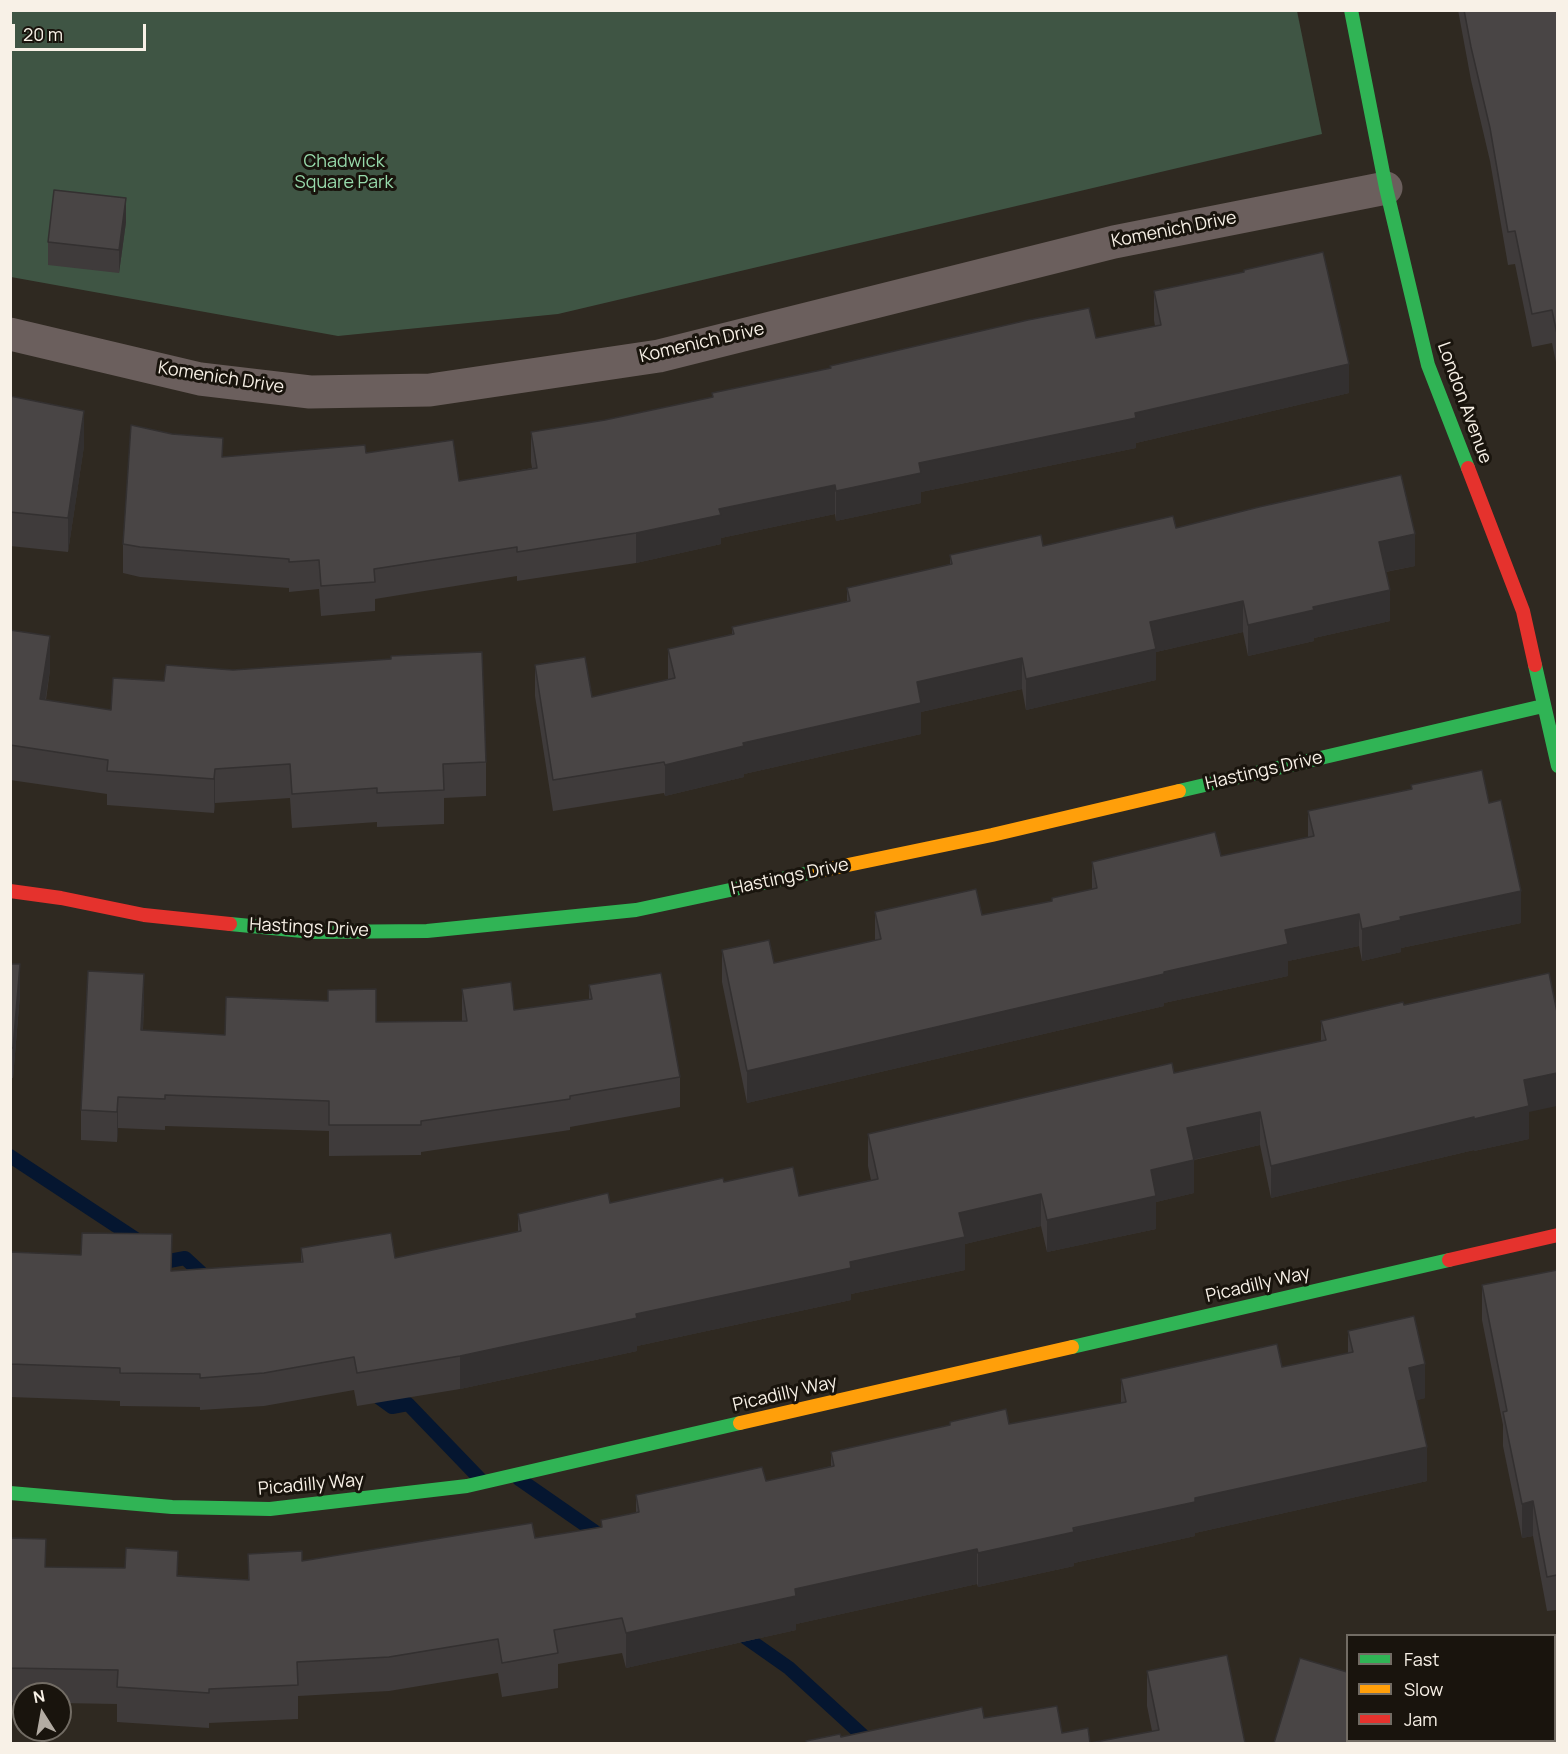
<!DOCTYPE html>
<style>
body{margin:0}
#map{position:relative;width:1568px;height:1754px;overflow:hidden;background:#2f2921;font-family:Manrope,sans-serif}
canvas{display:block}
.frame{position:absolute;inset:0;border:12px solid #f8f1e7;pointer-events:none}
.legend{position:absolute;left:1346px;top:1634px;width:210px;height:108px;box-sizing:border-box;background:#19140d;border:2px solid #726c64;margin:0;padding:8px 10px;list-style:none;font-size:18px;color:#f8f1e7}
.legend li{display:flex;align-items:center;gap:12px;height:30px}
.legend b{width:30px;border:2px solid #726c64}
.north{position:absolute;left:12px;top:1682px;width:60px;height:60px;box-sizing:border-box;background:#19140d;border:2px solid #726c64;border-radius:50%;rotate:349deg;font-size:16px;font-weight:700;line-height:24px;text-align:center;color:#f8f1e7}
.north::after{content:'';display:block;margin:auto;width:21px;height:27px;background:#b2aba2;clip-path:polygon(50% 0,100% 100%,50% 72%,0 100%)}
.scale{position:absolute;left:12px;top:24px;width:134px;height:27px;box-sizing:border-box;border:3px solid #f8f1e7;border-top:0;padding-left:8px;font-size:18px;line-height:21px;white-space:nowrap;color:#f8f1e7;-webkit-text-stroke:4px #19140d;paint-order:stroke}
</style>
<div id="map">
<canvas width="1568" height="1754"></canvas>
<div class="frame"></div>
<ul class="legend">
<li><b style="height:8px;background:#30b455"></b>Fast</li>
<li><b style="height:8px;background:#ff9f0a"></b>Slow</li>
<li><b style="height:8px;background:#e5322d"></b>Jam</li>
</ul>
<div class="north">N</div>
<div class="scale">20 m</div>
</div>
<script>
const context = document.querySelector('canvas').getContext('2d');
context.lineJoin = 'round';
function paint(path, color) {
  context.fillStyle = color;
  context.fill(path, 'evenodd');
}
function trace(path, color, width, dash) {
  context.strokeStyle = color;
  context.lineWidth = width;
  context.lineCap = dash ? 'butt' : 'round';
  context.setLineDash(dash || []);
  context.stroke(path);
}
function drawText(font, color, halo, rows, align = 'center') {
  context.font = font + ' Manrope,sans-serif';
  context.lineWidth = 6;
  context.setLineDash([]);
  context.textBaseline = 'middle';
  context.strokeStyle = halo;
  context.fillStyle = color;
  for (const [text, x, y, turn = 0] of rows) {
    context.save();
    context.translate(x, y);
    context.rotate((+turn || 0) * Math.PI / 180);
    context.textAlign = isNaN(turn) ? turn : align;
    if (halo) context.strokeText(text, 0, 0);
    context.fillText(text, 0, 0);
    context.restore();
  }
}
paint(new Path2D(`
 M10 11H1297L1322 134 558 314 338 336 11 277Z`), '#3f5544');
trace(new Path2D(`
 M10 1156 142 1243
 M158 1254 169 1261 185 1258 211 1282
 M370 1391 392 1407 408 1404 483 1482
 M519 1479 604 1538
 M735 1630 789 1668 872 1744`), '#051630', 14);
trace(new Path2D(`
 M10 334 200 379 310 392 430 390 659 356 1114 242 1386 188`), '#6b5f5d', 33);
trace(new Path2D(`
 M1351 10 1386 188 1428 365 1468 468
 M1535 665 1558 766
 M1179 791 1543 706
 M230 924 313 932 427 931 636 910 819 871
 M1072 1347 1449 1260
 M10 1493 172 1507 270 1509 467 1486 740 1423`), '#30b455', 14);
trace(new Path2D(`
 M819 871 992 835 1179 791
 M740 1423 1072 1347`), '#ff9f0a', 14);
trace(new Path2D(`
 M1468 468 1523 611 1535 665
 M10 891 61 898 144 915 230 924
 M1449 1260 1558 1235`), '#e5322d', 14);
paint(new Path2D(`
 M1458 10H1557V367L1552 343 1532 347 1515 264 1508 265 1490 161 1471 80Z
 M126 222 119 273 48 265V242Z
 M1154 291 1349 393 1136 443V448L921 492V503L836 521 835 514 721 538V544L636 563 517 581V576L375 599V611L321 616 319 589 289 592V588L140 577 123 573V544L172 434 223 457 366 453 459 481 532 468 531 462V432L605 420 712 397V393L830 368V366L1096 338 1155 326 1154 320Z
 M10 396 84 446 68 552 10 546Z
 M1176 528 1415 566 1386 572 1390 621 1314 638V641L1248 656 1243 632 1156 652V680L1026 710 1022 689 921 712V734L744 774V777L665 796 664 793 553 811 535 696V665L592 697 668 680V649L732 634V627L847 602V588L950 564V555L1043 546Z
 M10 630 50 670 46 700 111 710 486 762V796L444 798V824L377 827V822L292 828 290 798 215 803 214 813 107 805V794L10 780Z
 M1411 785 1489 803 1521 923 1401 948V952L1362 961 1359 946 1288 961V976L1164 1003V1006L747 1103 722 982V950L774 963 875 940V912L982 915 1052 901V898L1092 889V862L1221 856 1308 837V811L1411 789Z
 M10 964 20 994 13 1078H10Z
 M589 985 680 1077V1107L570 1127V1130L421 1152V1155L329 1156V1131L165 1126V1130L118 1128 117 1142 81 1140V1110L144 1005 143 1030 225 1035 376 1022 462 1021V989L514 1010 589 999Z
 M1404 1005 1529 1112V1139L1474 1151V1150L1271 1198 1260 1145 1194 1160V1193L1156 1202V1229L1047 1252 1041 1226 965 1244V1270L851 1294V1300L637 1346V1351L460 1389 357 1406 354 1390 264 1406 200 1410V1407L120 1406V1401L10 1397V1252L172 1271 301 1262V1248L395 1258 518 1232V1214L610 1203 724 1182 799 1196 871 1180 868 1166V1134L1174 1073 1321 1041V1021Z
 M1557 1270V1610L1547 1611 1533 1536 1522 1538 1503 1446V1425L1482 1320V1285Z
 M1348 1331 1425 1398 1417 1400 1427 1481 1195 1533V1536L1074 1563V1566L978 1587 977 1584 796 1624V1630L626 1668 622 1653 558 1664V1688L502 1697 498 1673 389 1691 298 1696V1719L209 1723V1728L117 1722V1704L60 1703V1694H24V1703L10 1702V1538L46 1567 248 1580V1554L302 1561 535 1538 601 1527V1520L636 1513V1495L766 1481 831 1466V1452L950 1425V1422L1009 1424 1121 1403V1379L1282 1367 1348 1353Z
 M1557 1665V1743H1556L1554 1733V1666Z
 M1147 1671 1245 1743H806V1741L984 1718 1062 1733 1090 1743 1152 1731 1147 1706Z`), '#3f3b3b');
paint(new Path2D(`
 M126 198V222L119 273V250Z
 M1349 364V393L1136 443V448L921 492V503L836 521V491L919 463Z
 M84 411V446L68 552V518Z
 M835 485V514L721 538V544L636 563V533L719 509Z
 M1415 534V566L1379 573V542Z
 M1390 590V621L1314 638V641L1248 656V625L1313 607Z
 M1243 601V632L1156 652V680L1026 710V679L1150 622Z
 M50 636V670L40 733V699Z
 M1022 658V689L921 712V734L744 774V777L665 796V765L743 743 917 682Z
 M215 769V803L214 813V779Z
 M1521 891V923L1401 948V952L1362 961V929L1400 917Z
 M1359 914V946L1288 961V976L1164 1003V1006L747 1103V1071L1164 972 1285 930Z
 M20 964V994L13 1078V1048Z
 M144 974V1005L141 1060V1030Z
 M1557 1073V1106L1529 1112V1139L1474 1151V1119L1524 1080Z
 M118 1097V1128L117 1142V1112Z
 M1260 1112V1145L1187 1161V1128Z
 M1474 1117V1150L1271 1198V1166Z
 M1194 1160V1193L1156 1202V1229L1047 1252V1220L1151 1170Z
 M1041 1194V1226L965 1244V1270L851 1294V1300L637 1346V1351L460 1389V1356L850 1262 959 1213Z
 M1425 1364V1398L1409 1402V1368Z
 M1427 1447V1481L1195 1533V1536L1074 1563V1566L978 1587V1553L1195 1498Z
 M1533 1501V1536L1522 1538V1504Z
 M977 1549V1584L796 1624V1630L626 1668V1633L795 1589Z
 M1361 1740H1372L1371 1743H1360Z`), '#333030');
const building = new Path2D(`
 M1464 10H1557V334L1552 310 1532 314 1515 231 1508 232 1490 128 1471 47Z
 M54 190 126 198 119 250 48 242Z
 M1323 252 1349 364 1135 413 1136 418 919 463 921 473 836 491 835 485 719 509 721 515 636 533 517 552V547L374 569 375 582 321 586 319 560 289 562V559L140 547 123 544 131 425 172 434 223 438 222 457 365 445 366 453 453 440 459 481 537 468 531 432 605 420 713 397 712 393 831 368 830 366 1028 320 1089 308 1096 338 1161 325 1154 291 1244 272V270Z
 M10 396 84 411 68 518 10 512Z
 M1401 475 1415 534 1379 542 1390 590 1313 607 1314 610 1248 625 1243 601 1150 622 1156 649 1026 679 1022 658 917 682 921 703 743 743 744 746 665 765 664 762 553 780 535 665 585 657 592 697 675 678 668 649 734 634 732 627 850 601 847 588 952 564 950 555 1041 535 1043 546 1173 516 1176 528 1259 507Z
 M10 630 50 636 40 699 111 710 113 678 164 681 166 665 233 670 391 659V656L482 652 486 762 443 764 444 790 377 793V788L292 794 290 764 215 769 214 779 107 771 108 760 10 745Z
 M1482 770 1489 803 1501 800 1521 891 1400 917 1401 920 1362 929 1359 914 1285 930 1288 944 1164 972V974L747 1071 722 950 769 940 774 963 881 939 875 912 976 889 982 915 1052 901V898L1097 888 1092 862 1215 832 1221 856 1314 836 1308 811 1412 789 1411 785Z
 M10 964H20L13 1048H10Z
 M88 971 144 974 141 1030 225 1035 226 997 328 1001V990L376 989V1022L467 1021 462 989 511 982 514 1010 592 999 589 985 661 973 680 1077 570 1096V1099L421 1121V1125H329V1101L165 1095V1099L118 1097 117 1112 81 1110Z
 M1549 973 1557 1012V1073L1524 1080 1529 1106 1474 1119V1117L1271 1166 1260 1112 1187 1128 1194 1160 1151 1170 1156 1196 1047 1220 1041 1194 959 1213 965 1237 850 1262 851 1268 636 1314 637 1318 460 1356 357 1373 354 1357 264 1373 200 1378V1374L120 1373V1368L10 1364V1252L81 1255 82 1233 172 1234 171 1271 303 1262 301 1248 391 1233 395 1258 521 1231 518 1214 608 1193 610 1203 723 1178 724 1182 793 1167 799 1196 878 1179 868 1134 1172 1063 1174 1073 1326 1040 1321 1021 1403 1002 1404 1005Z
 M1557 1270V1575L1547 1577 1533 1501 1522 1504 1503 1412 1507 1411 1482 1285Z
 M1414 1316 1425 1364 1409 1368 1427 1447 1195 1498V1502L1073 1528 1074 1532 978 1553 977 1549 795 1589 796 1596 626 1633 622 1618 554 1630 558 1653 502 1663 498 1639 389 1657 297 1662 298 1685 209 1689V1693L117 1687 118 1670 10 1668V1538L46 1539 45 1567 125 1568 126 1548 178 1551 177 1576 249 1580 248 1554 302 1551V1561L532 1523 535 1538 602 1527 601 1520 639 1512 636 1495 762 1467 766 1481 834 1466 831 1452 950 1425V1422L1006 1409 1009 1424 1126 1402 1121 1379 1277 1344 1282 1367 1353 1352 1348 1331Z
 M1227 1655 1245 1743H807L806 1741 840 1734 841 1737 982 1707 984 1718 1057 1706 1062 1733 1088 1728 1090 1743 1159 1730 1147 1671Z
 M1300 1658 1347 1672V1740H1361L1360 1743H1274Z
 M1557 1665V1715L1554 1698V1666Z`);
paint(building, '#494545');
trace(building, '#333030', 1.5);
drawText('18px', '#97daab', '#19140d', [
 ["Chadwick",344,162],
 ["Square Park",344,183]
]);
drawText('18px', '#f8f1e7', '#19140d', [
 ["Komenich Drive",1174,230,-11],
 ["Komenich Drive",702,343,-13],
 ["Komenich Drive",221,378,9],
 ["London Avenue",1464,403,70],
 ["Hastings Drive",1264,771,-13],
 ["Hastings Drive",790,877,-12],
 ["Hastings Drive",309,928,3],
 ["Picadilly Way",1258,1285,-13],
 ["Picadilly Way",785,1394,-13],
 ["Picadilly Way",311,1485,-5]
]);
</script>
